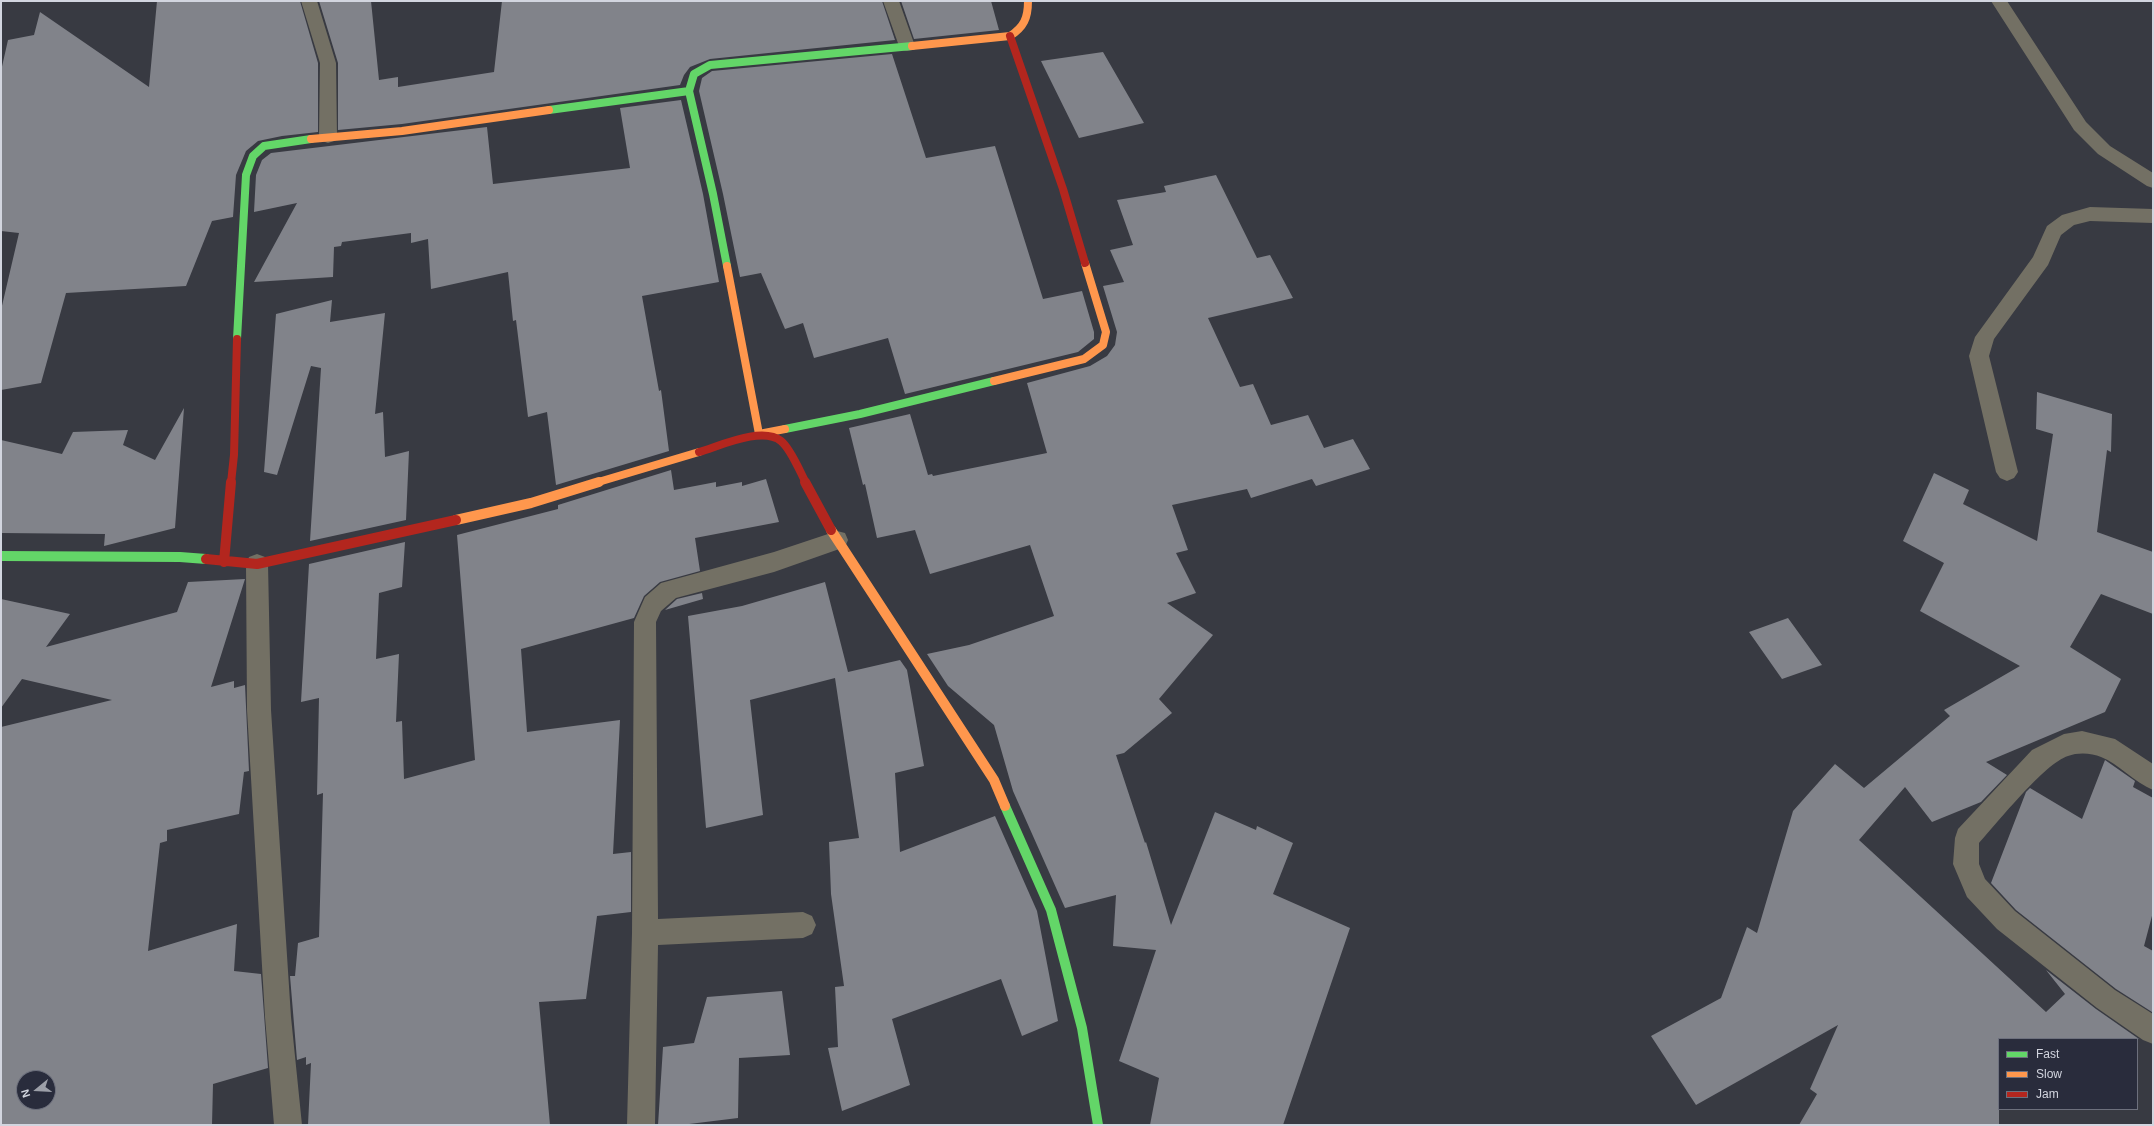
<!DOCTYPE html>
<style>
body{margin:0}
#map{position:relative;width:2154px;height:1126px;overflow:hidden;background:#383a42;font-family:Arial,sans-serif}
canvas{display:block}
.frame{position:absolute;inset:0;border:2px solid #d2d5df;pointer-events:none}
.legend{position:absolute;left:1998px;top:1038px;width:140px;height:72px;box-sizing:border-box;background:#292c3c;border:1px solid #6d707d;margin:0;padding:5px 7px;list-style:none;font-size:12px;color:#d2d5df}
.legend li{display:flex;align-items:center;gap:8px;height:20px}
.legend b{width:20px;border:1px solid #6d707d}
.north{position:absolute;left:16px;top:1070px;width:40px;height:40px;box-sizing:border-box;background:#292c3c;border:1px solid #6d707d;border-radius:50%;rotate:252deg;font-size:11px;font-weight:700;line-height:16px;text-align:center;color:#d2d5df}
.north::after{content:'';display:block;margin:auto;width:14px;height:18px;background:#9c9fa8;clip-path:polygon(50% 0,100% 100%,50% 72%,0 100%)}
</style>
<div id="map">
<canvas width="2154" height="1126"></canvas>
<div class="frame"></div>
<ul class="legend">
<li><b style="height:5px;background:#63d668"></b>Fast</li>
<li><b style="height:5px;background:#ff974d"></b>Slow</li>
<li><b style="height:5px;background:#b3261e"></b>Jam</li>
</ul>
<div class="north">N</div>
</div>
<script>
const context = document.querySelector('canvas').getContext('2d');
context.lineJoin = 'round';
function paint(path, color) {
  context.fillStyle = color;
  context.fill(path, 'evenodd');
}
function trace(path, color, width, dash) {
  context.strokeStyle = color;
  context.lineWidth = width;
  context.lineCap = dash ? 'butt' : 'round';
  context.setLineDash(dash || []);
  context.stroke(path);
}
paint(new Path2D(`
 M157 1H300L318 63V132L282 136 258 141 246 151 236 175 233 217 212 221 186 286 66 293 41 383 1 390V310L19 233 1 231V71L8 40 34 35 40 12 149 87Z
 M319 1H371L379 80 398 77V87L494 72 502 1H882L895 40 710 59 690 67 684 75 680 85 402 124 338 130V63Z
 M901 1H991L999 30 914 39Z
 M1103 52 1144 123 1079 138 1041 61Z
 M892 54 926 158 995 146 1043 299 1082 291 1094 332V339L1078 352 905 394 888 338 814 358 803 323 785 329 761 273 740 277 723 194 699 91 702 78 712 71Z
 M681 100 703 194 719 282 642 296 659 391 661 390 669 451 556 485 547 412 528 417 516 320 513 321 508 272 431 289 428 239 411 243V233L342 242 341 246 334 247 333 277 254 282 297 203 254 212 256 175 262 160 271 153 487 127 493 184 630 168 620 108Z
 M1216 175 1257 258 1270 255 1293 298 1208 318 1240 387 1253 384 1271 425 1308 415 1324 448 1353 439 1370 469 1316 486 1312 479 1251 498 1247 489 1172 505 1188 550 1176 553 1196 593 1167 603 1213 635 1159 699 1172 713 1124 753 1116 755 1145 843 1146 842 1171 925 1215 812 1256 830 1257 826 1293 843 1273 894 1350 928 1283 1125H1150L1159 1078 1119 1061 1156 950 1113 946 1116 895 1065 908 1013 791 994 725 948 686 927 654 969 645 1054 616 1030 545 930 574 915 530 877 538 865 484 863 485 849 428 910 414 928 475 932 474 933 476 1047 453 1027 383 1090 366 1107 356 1115 345 1117 332 1103 286 1124 282 1110 250 1133 245 1117 200 1166 192 1164 186Z
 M332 300 330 322 385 313 375 414 383 412 385 457 409 451 406 520 310 541 321 368 311 366 277 475 264 472 276 314Z
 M2037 392 2112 414 2111 452 2107 450 2097 532 2153 552V614L2101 594 2070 647 2121 679 2105 712 1986 762 2007 775 1981 802 1932 822 1905 787 1859 840 2046 1012 2065 994 2046 970 2096 1009 2139 1039H1999V1125H1799L1817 1094 1810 1089 1838 1025 1696 1105 1651 1036 1721 998 1747 927 1757 933 1793 811 1835 764 1864 788 1950 716 1944 710 2020 666 1920 611 1944 563 1903 541 1934 473 1969 490 1963 504 2037 541 2053 434 2036 429Z
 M184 408 175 528 104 546 105 534 1 533V440L62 454 73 432 128 430 123 445 155 460Z
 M671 470 674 490 716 482V487L742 482V486L766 479 779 522 695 538 700 571 660 582 644 596 634 618 521 649 527 732 620 720 613 854 631 852V912L597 916 586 999 539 1002 550 1125H308L311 1063 306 1065V1057L297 1060 290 976H295L298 943 319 937 323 793 317 795 319 698 301 702 309 564 405 542 402 587 379 593 376 659 399 654 396 722 402 721 404 779 475 760 457 535 558 509V505Z
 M245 579 211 687 234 681V688L245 685 249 771 244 772 239 814 167 830V841L160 843 148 951 237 924 234 971 261 974 268 1068 213 1084 212 1125H1V727L112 700 22 679 1 708V599L70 614 46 647 177 612 188 582ZM24 1078H48V1102H24Z
 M825 582 848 672 900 660 907 670 924 766 895 773 900 852 995 816 1037 911 1058 1021 1022 1036 1001 979 892 1019 910 1085 842 1111 828 1048 838 1047 835 987 844 986 831 894 829 842 859 838 835 678 750 700 763 815 706 828 688 616 742 606Z
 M702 593 703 599 665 610 677 599Z
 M1788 618 1822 665 1782 679 1749 632Z
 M2105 760 2135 781 2133 787 2153 798V912L2144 946 2153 951 2152 1012 2116 989 2016 910 1991 883 2026 792 2030 788 2082 819Z
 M782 991 790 1055 739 1058 738 1118 681 1125H658L663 1047 694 1043 707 997Z`), '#81838a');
paint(new Path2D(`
 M301 1H317L336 63 337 137 334 141 328 143 322 141 319 137 320 63Z
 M883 1H899L915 46 913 50 907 51 901 50 899 46Z
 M1991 1H2007L2086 122 2110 146 2153 173V188L2147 186 2098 154 2074 130Z
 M2090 207 2153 209V223L2090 221 2074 225 2061 235 2048 265 1994 339 1989 356 2018 472 2014 478 2007 481 2000 478 1996 472 1969 356 1975 337 2033 257 2047 226 2062 215Z
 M837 531 845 533 848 540 845 547 774 572 676 598 661 611 656 622 658 919 803 912 812 916 816 925 812 934 803 938 658 945 655 1125H627L632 933 634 622 645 597 661 583 774 552Z
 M257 554 265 557 268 564 271 710 291 1017 302 1125H274L265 1017 247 710 246 564 249 557Z
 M2082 731 2115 739 2153 764V790C2134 782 2119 764 2101 757 2092 753 2078 752 2068 756 2045 763 1998 822 1979 843V864L1985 879 2015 911 2115 990 2153 1014V1044L2143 1040 2097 1008 1997 929 1967 897 1953 864 1955 838 1958 829 2032 750 2064 734Z`), '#737064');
trace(new Path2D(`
 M549 110 689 91
 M727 266 713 194 689 91 694 74 710 65 912 46
 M237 339 246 175 253 156 264 146 311 139
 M785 429 860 414 994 381`), '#63d668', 8);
trace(new Path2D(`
 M1 556 180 557 206 559
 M1005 806 1051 910 1082 1028 1098 1125`), '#63d668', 10);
trace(new Path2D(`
 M912 46 1010 36C1024 27 1028 18 1028 1
 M311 139 402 131 549 110
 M727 266 759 434 785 429
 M994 381 1084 359 1103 345 1106 332 1085 263
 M595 483 699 452`), '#ff974d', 8);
trace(new Path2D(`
 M456 520 531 503 599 482
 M831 530 994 780 1005 806`), '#ff974d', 10);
trace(new Path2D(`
 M1010 36 1063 189 1085 263
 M699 452C720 446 762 426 781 441 791 449 800 472 806 483
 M231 483 234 455 237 339`), '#b3261e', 8);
trace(new Path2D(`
 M805 482 831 530
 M206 559 257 564 456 520
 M224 562 231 482`), '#b3261e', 10);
</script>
